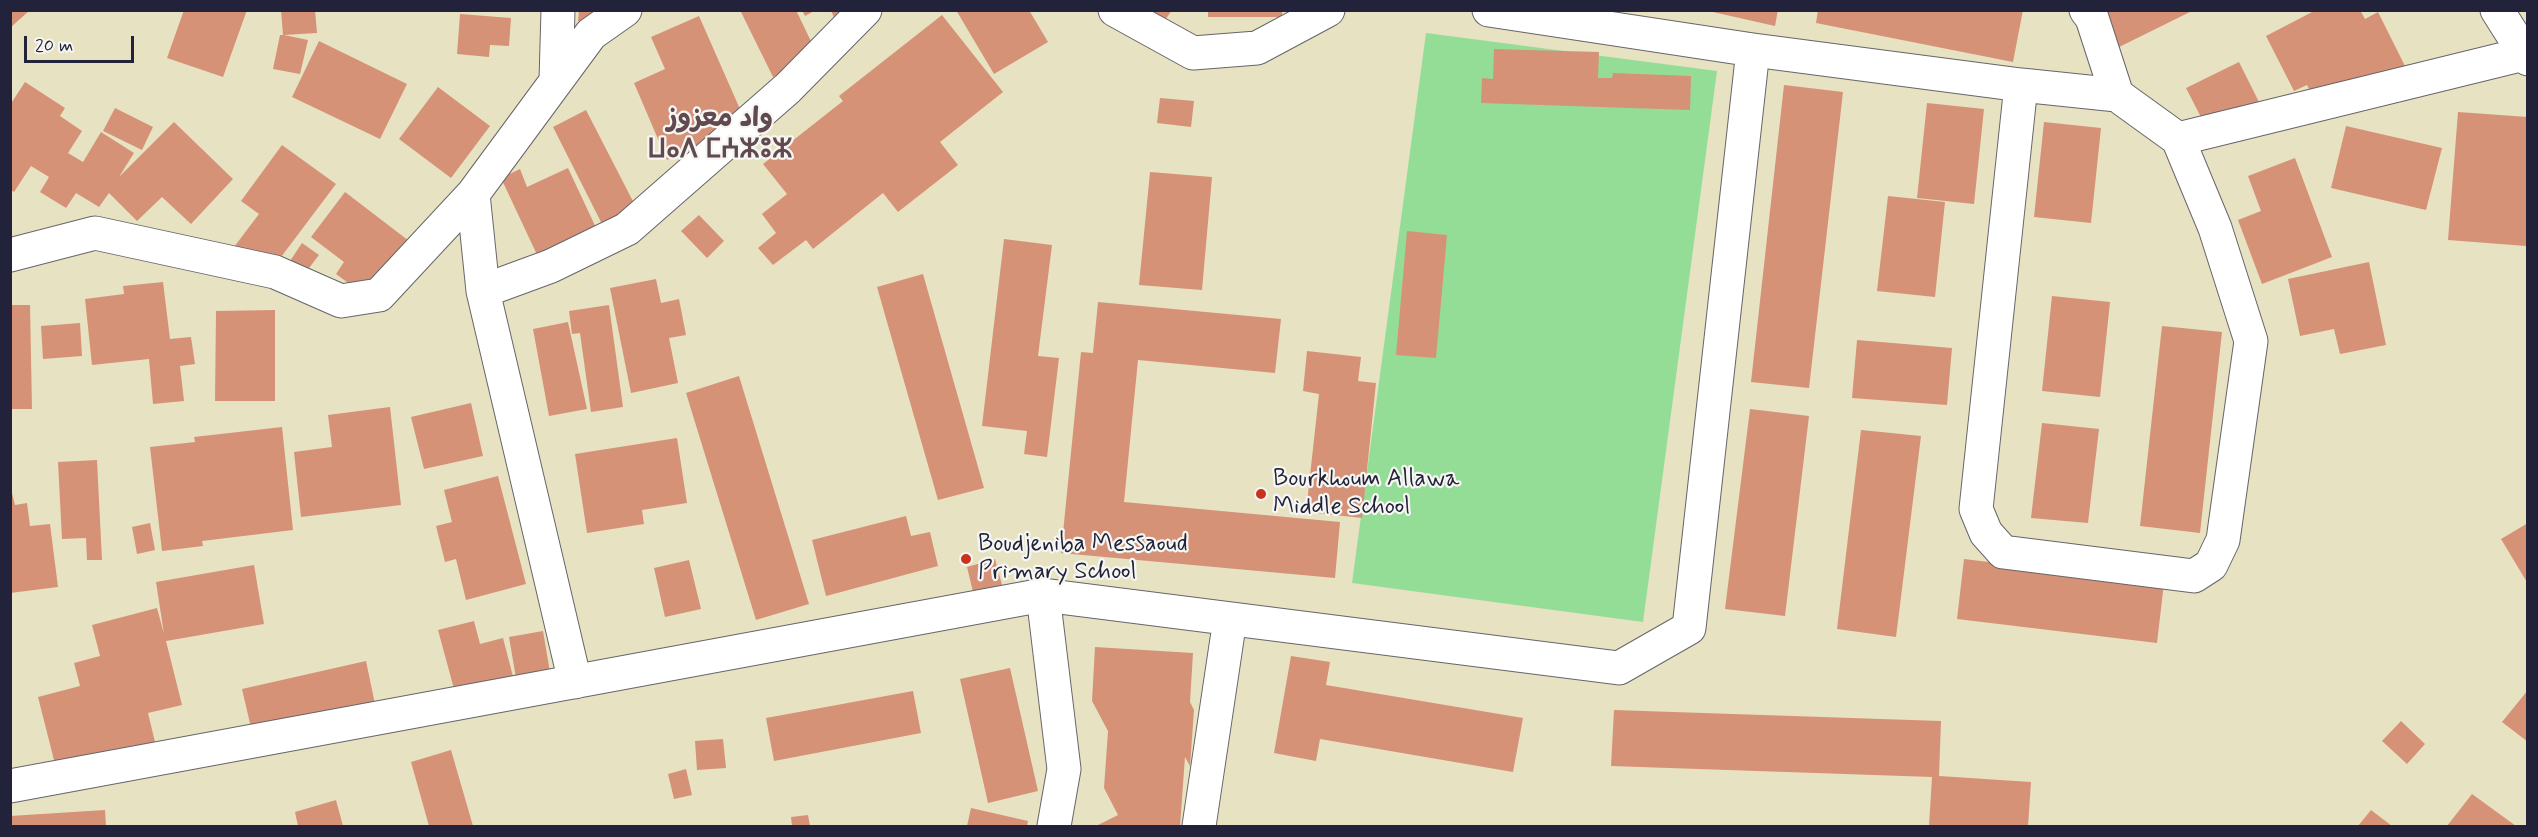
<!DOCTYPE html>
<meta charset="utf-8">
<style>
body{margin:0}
#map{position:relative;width:2538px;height:837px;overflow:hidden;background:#e7e2c2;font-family:Mynerve,sans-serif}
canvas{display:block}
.frame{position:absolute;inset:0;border:12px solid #22223b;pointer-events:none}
.scale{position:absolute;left:24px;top:36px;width:110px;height:27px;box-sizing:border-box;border:3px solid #22223b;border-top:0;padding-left:8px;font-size:18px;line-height:21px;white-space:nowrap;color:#22223b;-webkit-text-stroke:4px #f6f6f2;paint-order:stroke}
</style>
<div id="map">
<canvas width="2538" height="837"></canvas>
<div class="frame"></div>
<div class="scale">20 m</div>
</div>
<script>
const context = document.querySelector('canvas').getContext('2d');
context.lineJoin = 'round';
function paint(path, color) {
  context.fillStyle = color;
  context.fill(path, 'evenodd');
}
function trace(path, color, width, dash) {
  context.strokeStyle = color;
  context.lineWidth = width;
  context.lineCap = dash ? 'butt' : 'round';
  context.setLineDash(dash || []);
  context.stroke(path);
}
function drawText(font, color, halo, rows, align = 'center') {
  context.font = font + ' Mynerve,"Playpen Sans Arabic","Noto Sans Tifinagh",sans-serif';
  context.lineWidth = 4.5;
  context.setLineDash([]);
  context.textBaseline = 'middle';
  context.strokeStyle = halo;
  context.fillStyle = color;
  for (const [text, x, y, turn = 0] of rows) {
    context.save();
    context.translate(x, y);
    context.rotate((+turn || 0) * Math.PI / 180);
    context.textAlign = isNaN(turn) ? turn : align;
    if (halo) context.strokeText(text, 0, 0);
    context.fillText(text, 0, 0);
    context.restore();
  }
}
paint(new Path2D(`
 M1426 33 1717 71 1643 622 1352 583Z`), '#94dd97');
paint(new Path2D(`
 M10 10H30L10 28Z
 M184 10H247L223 77 167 58Z
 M281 10H315L317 33 284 35 308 40 300 74 273 69 280 35H283Z
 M579 10H618L616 24 578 21Z
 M740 10H796L818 56 773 77Z
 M802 10H816L805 16Z
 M831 10H850L834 18Z
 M956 10H1029L1048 42 994 74Z
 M1124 10H1172L1157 32Z
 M1208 10H1282V17H1208Z
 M1704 10H1778L1775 26Z
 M1818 10H2023L2013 62 1816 23Z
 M2094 10H2189L2190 12 2113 50Z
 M2316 10H2360L2365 19 2378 12 2406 68 2320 111 2307 85 2294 91 2266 36Z
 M460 14 511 18 509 46 490 45 489 57 457 54Z
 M942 15 1003 92 940 142 958 165 898 212 883 193 813 249 806 240 773 265 758 248 776 233 762 214 787 194 763 164 843 101 839 96Z
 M699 16 747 125 667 160 634 83 665 69 651 37Z
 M319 41 407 84 380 139 292 97Z
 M1494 49 1599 52 1598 78H1612L1613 73 1691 76 1690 110 1481 103 1482 78 1493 79Z
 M2239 62 2260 104 2208 131 2186 88Z
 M25 82 65 108 60 116 82 131 68 153 83 162 101 132 134 153 119 177 174 122 233 179 191 224 162 197 137 221 109 193 99 207 76 193 66 208 40 192 49 177 31 166 14 192 10 189V105Z
 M1784 85 1843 92 1809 388 1751 382Z
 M438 87 490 126 451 178 399 139Z
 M1160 98 1194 101 1191 127 1157 123Z
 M1927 103 1984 109 1974 204 1917 198Z
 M115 108 153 127 142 150 103 131Z
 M586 110 638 211 604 228 553 127Z
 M2458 112 2528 117 2526 246 2448 240Z
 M2044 122 2101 128 2091 223 2034 217Z
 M2346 126 2442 148 2426 210 2331 188Z
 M282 145 336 184 269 273 234 247 259 214 241 201Z
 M2295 158 2332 257 2262 284 2238 220 2261 211 2248 176Z
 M568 168 598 232 539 259 501 178 520 169 527 187Z
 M1150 172 1212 177 1202 290 1139 285Z
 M345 192 413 244 370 299 336 274 344 262 311 237Z
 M1888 196 1945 202 1935 297 1877 291Z
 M699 215 724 241 707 258 681 231Z
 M1407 231 1447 235 1436 358 1396 355Z
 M1004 239 1052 245 1038 356 1059 358 1047 457 1024 454 1027 431 982 426Z
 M302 243 319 255 306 272 290 261Z
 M2369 262 2386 345 2340 354 2334 329 2300 336 2288 279Z
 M923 274 984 488 938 500 877 287Z
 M656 279 661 303 679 299 686 335 669 338 678 383 631 393 610 288Z
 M163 282 170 339 191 337 195 364 180 366 184 401 153 404 149 359 92 365 85 299 124 294 123 286Z
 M2052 296 2110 302 2100 397 2042 391Z
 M1098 302 1281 319 1275 373 1138 360 1124 502 1340 522 1335 578 1061 553 1081 352 1093 353Z
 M10 305H30L32 409H10Z
 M609 305 623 407 591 412 580 333 572 334 569 311Z
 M275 310V401H215L216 311Z
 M568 322 587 409 549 416 533 329Z
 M80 323 82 356 43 359 41 326Z
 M2162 326 2222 332 2200 533 2140 526Z
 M1857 340 1952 348 1947 405 1852 398Z
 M1307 351 1361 357 1358 381 1376 383 1362 518 1306 512 1319 394 1303 391Z
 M739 376 809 604 756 620 686 393Z
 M471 403 483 456 424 469 411 417Z
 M390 407 401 505 301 517 294 452 332 447 328 415Z
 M1750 409 1809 416 1785 616 1725 609Z
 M2042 423 2099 429 2088 523 2031 518Z
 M282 427 293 530 202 541 203 546 162 551 150 447 195 442 194 437Z
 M1861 430 1921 436 1896 637 1837 629Z
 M677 438 687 503 642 510 644 524 587 533 575 454Z
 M97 460 102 560H87L86 538 62 539 58 462Z
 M498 476 526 584 466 600 456 559 445 562 436 526 452 522 444 490Z
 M10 485 15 505 27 503 30 526 50 524 58 587 10 593Z
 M906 516 911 536 930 532 938 566 826 596 812 540Z
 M150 523 155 550 137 554 132 527Z
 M2528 523V584L2501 539Z
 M995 559 1002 585 973 592 967 567Z
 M1964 559 2164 583 2157 643 1957 619Z
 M689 560 701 609 665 617 654 568Z
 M254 565 264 624 166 641 182 705 148 713 155 742 56 768 38 697 80 686 74 663 100 656 92 625 157 608 164 634 156 582Z
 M474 621 480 644 503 638 515 684 457 700 438 630Z
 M543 631 551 678 517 684 509 637Z
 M1095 647 1193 653 1190 702 1194 710 1190 766 1185 757 1180 826H1096L1118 815 1104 788 1108 731 1092 701Z
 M1291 656 1330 662 1326 685 1523 718 1513 772 1320 739 1316 761 1274 753Z
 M366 661 375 704 252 732 242 689Z
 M1010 668 1038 791 988 803 960 679Z
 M2528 690V742L2502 722Z
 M913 691 921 733 774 761 766 718Z
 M1614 710 1941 721 1939 776 2031 782 2028 826H1929L1932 777 1611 766Z
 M2401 721 2425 744 2407 764 2382 741Z
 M723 739 726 768 697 770 695 741Z
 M451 750 473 826H429L411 762Z
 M686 769 692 795 674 799 668 774Z
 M2472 794 2516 826H2447Z
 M336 800 343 826H298L295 812Z
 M971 808 1028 821 1027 826H967Z
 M105 810 106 826H10V816Z
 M2371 810 2392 826H2358Z
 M808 815 810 826H792L791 817Z`), '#d69277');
const street = new Path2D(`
 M1115 10 1193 53 1257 48 1328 10
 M1489 10 1753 50 2021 85 2117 95 2178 139 2215 228 2251 341 2223 540 2211 565 2194 576 2003 552 1986 533 1976 509 2021 85
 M2086 10 2092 18 2117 95
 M2497 10 2528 59
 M556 81 558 10
 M2178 139 2524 54
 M473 194 483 291 575 682
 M10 255 95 233 275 272 341 301 379 295 473 194 591 34 625 10
 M483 291 551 266 627 229 788 88 865 10
 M1043 595 1064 769 1054 826
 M10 786 1043 595 1619 668 1689 628 1753 50
 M1199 826 1230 619`);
trace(street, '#67656a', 35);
trace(street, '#fff', 33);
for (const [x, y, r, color] of [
 [1261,494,6,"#c8321e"],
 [966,559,6,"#c8321e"]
]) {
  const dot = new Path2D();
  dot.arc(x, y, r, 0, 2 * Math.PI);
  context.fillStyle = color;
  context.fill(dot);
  trace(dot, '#f6f6f2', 2);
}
drawText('24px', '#22223b', '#f6f6f2', [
 ["Bourkhoum Allawa",1273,480],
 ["Middle School",1273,508],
 ["Boudjeniba Messaoud",978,545],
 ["Primary School",978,573]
], 'left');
drawText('bold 27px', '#614950', '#f6f6f2', [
 ["واد معزوز",720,120],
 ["ⵡⴰⴷ ⵎⵄⵣⵓⵣ",720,151]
]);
</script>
